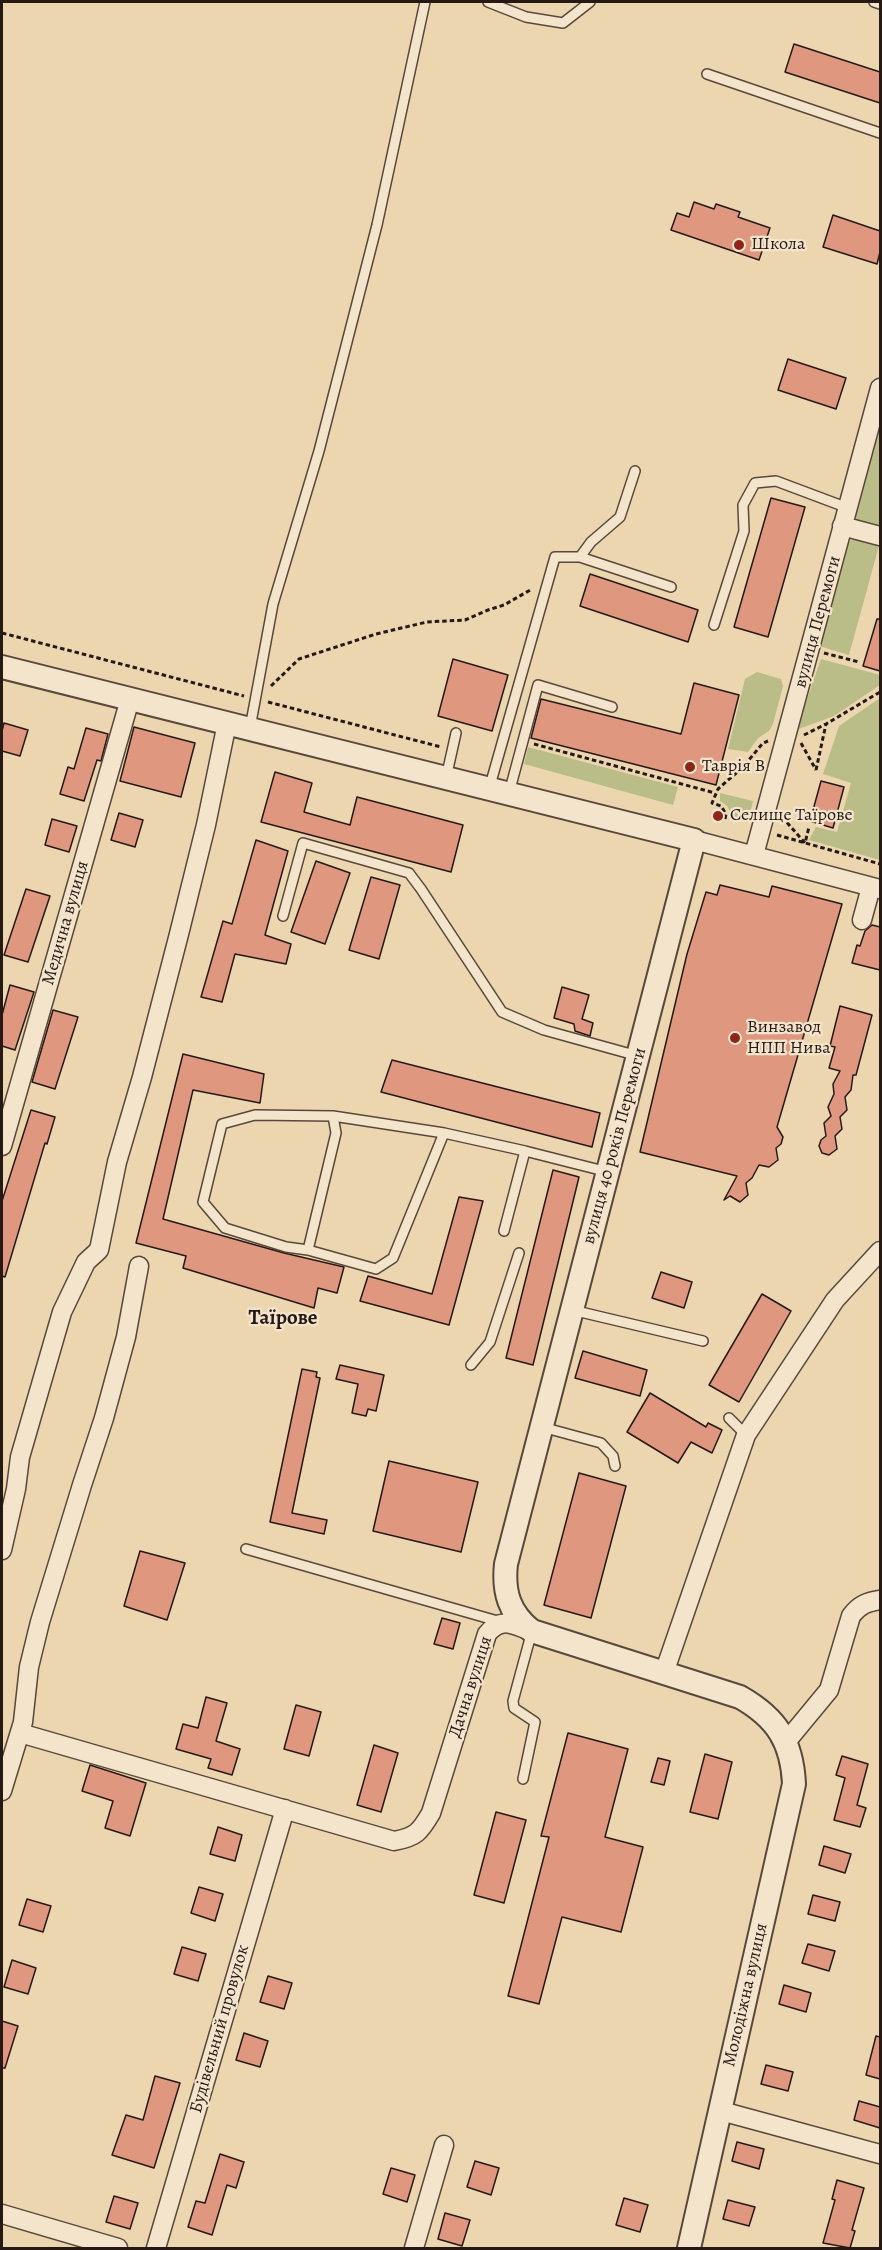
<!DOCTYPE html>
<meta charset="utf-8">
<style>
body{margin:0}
#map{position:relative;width:882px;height:2250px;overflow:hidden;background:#ecd6af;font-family:Alegreya,serif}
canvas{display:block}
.frame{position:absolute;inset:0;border:3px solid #261914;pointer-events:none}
</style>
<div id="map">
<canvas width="882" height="2250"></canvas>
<div class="frame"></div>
</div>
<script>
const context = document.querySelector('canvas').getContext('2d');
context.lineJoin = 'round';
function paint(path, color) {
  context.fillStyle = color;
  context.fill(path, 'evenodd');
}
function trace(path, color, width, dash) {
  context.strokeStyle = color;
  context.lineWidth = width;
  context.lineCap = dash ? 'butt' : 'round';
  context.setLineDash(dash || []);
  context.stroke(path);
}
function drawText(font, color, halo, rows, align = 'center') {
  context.font = font + ' Alegreya,serif';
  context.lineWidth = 4.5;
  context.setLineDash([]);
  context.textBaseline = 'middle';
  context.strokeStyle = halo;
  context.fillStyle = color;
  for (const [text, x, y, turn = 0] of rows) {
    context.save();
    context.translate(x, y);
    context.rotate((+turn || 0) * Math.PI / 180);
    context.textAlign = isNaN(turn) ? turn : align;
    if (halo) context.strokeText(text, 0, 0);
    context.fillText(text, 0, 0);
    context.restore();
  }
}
paint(new Path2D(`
 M880 422V528L859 522 854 517Z
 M854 539 879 546 849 655 819 646 847 542Z
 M821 659 880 675V685L834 716 796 730Z
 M757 672 781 679 783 686 773 724 769 731 758 738 748 752 728 749 745 679Z
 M880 698V860L809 840 816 827 837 832 851 783 823 774 839 726Z
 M528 747 678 787 673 805 524 764Z
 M720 793 753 801 748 822 733 817 727 806 720 801Z`), '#babd88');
const building = new Path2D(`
 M794 44 880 72V103L785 72Z
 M694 202 714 209 716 204 740 212 738 217 770 228 759 260 671 230 677 213 689 217Z
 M833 215 880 231V252L877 264 823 247Z
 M788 359 846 378 836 409 778 390Z
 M771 498 805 507 768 637 734 627Z
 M590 574 698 610 688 642 580 606Z
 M877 619H880V671L863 666Z
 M453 659 508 675 492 731 438 716Z
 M694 683 739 695 716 785 531 738 541 699 681 734Z
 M4 723 28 730 20 756 2 751V731Z
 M134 727 195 743 181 797 120 781Z
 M86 728 108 734 101 761 97 760 84 801 60 794 68 767 74 769Z
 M275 772 312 783 304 812 350 825 357 797 463 825 451 872 261 822Z
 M821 781 844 787 833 828 810 821Z
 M119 813 143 820 135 847 111 840Z
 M52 819 77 826 69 852 45 845Z
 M256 840 288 851 265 935 291 944 286 964 235 954 222 1002 201 997 223 921 232 924Z
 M316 861 350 873 325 944 291 932Z
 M371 877 400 885 379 959 349 950Z
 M720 885 769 897 772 886 842 904 777 1127 783 1137 781 1144 776 1148 778 1160 769 1167 759 1165 752 1178 746 1183 748 1195 740 1202 730 1196 724 1200 737 1176 640 1152 687 954 706 892 717 895Z
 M26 889 50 896 28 962 4 955Z
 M872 925 880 927V970L852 963 857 945 860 946 865 931Z
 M10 985 34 992 15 1050 2 1046V1015Z
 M562 987 589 995 582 1019 593 1023 590 1036 575 1031 574 1024 554 1018Z
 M840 1006 872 1015 856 1075H853L851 1090 845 1097 847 1110 840 1117 842 1129 835 1136 837 1149 829 1155 822 1153 819 1146 821 1140 826 1136 824 1123 831 1116 828 1107 834 1094 833 1084 840 1071 829 1068 835 1047 830 1046Z
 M53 1010 78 1017 55 1089 32 1082Z
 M183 1054 264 1074 260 1103 193 1090 163 1219 284 1253 344 1267 337 1293 318 1288 314 1308 183 1268 186 1256 136 1243Z
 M392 1060 600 1113 592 1147 381 1092Z
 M31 1110 55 1117 47 1144 45 1143 5 1277 2 1276V1201Z
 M553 1170 579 1177 533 1365 506 1358Z
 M459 1197 483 1201 449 1325 360 1301 368 1276 432 1294Z
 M661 1272 692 1282 684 1308 652 1298Z
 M762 1294 791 1311 739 1402 709 1385Z
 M583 1351 647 1370 640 1396 575 1378Z
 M340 1365 384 1375 376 1411 368 1409 366 1416 352 1413 358 1384 336 1379Z
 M302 1369 317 1372 316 1377 320 1378 292 1513 327 1520 324 1534 270 1522Z
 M650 1393 706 1427 708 1423 722 1430 712 1453 691 1442 678 1463 627 1432Z
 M389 1461 478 1482 461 1552 373 1531Z
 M579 1473 626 1486 591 1618 544 1605Z
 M140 1551 185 1563 167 1620 124 1606Z
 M442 1618 460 1623 453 1649 434 1644Z
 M206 1697 227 1703 216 1741 240 1749 232 1775 208 1768 211 1759 176 1749 183 1724 198 1728Z
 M296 1705 321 1712 309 1756 284 1749Z
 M568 1733 628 1749 605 1837 643 1847 621 1932 562 1917 539 2004 508 1996 549 1837 541 1836Z
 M374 1745 398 1753 381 1812 357 1805Z
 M705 1754 732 1762 718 1819 690 1812Z
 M842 1756 868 1764 857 1805 866 1808 860 1827 834 1820 845 1778 836 1775Z
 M658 1758 670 1761 664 1785 651 1782Z
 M90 1765 146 1783 130 1836 105 1828 113 1801 82 1791Z
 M496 1812 526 1820 504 1903 474 1895Z
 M218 1827 242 1835 235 1861 210 1854Z
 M824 1846 851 1854 845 1873 819 1865Z
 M199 1887 223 1894 215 1921 191 1913Z
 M813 1895 840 1902 835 1921 808 1914Z
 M27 1899 51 1906 43 1932 19 1925Z
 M808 1944 835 1951 829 1971 802 1963Z
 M182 1947 206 1954 198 1981 174 1974Z
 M12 1960 36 1968 28 1994 4 1987Z
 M268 1976 292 1983 284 2009 260 2002Z
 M784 1985 811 1993 806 2012 779 2004Z
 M2 2021 18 2026 5 2068H2Z
 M244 2033 268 2041 260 2067 236 2060Z
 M876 2036 880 2037V2079L866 2075Z
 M766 2065 793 2072 788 2091 761 2084Z
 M155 2076 180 2083 154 2168 112 2155 126 2115 143 2120Z
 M859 2101 880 2107V2128L854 2120Z
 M737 2142 764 2149 759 2169 732 2161Z
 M220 2154 244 2162 236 2188 227 2185 212 2235 188 2227 196 2201 205 2203Z
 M475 2161 499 2168 491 2195 467 2187Z
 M391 2168 415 2175 407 2202 383 2194Z
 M837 2180 864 2188 852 2230 855 2231 850 2248 823 2243 835 2200 832 2199Z
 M114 2196 138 2203 130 2229 106 2222Z
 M624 2198 648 2205 640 2232 616 2225Z
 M728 2200 755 2207 749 2226 723 2219Z
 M445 2213 470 2220 462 2246 438 2239Z`);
paint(building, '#e0977f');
trace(building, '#261914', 1.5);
const service = new Path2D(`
 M488 2 526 17 563 23 590 2
 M874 2 880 4
 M707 74 880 133
 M580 557 591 542 620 517 635 471
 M714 625 744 531 743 505 755 483 776 481 848 508
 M250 728 273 604 319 451 377 225 425 2
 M446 778 456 733
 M489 789 555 557H580L671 587
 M509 793 538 685 612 707
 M283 916 303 843 409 873 421 889 502 1012 544 1030 638 1056
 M444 1133 333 1116 255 1115 222 1124 203 1202 225 1228 286 1247 308 1250 376 1269 393 1258 444 1133 525 1151
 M504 1231 525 1151 608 1172
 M308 1250 336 1133 333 1116
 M572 1310 703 1341
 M471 1365 490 1342 519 1253
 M729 1418 746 1435
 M542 1427 601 1443 613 1456 615 1466
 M246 1549 501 1622
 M523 1779 535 1722 514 1708 513 1701 532 1631`);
const minor = new Path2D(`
 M842 526 880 536
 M694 840 880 889
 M754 855 880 388
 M862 920 871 887
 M2 1146 130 699
 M2 1550 16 1489 20 1457 62 1312 86 1262 99 1250 117 1162 142 1077 179 934 206 825 227 723
 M664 1673 746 1435 835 1300 880 1251
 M20 1733 394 1841C416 1837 420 1832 431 1813L487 1634C501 1616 513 1625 531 1631
 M786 1742 829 1690 851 1616C859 1605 867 1602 880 1600
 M2 1791 23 1722 29 1667 40 1622 82 1485 104 1418 126 1337 139 1266
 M721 2111 880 2154
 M2 2214 118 2248
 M156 2248 285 1809
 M414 2248 444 2145`);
const tertiary = new Path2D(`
 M2 667 694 840 506 1564C503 1592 509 1613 532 1631L740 1697C777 1718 792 1742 794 1784L689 2248`);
trace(service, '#58483b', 12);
trace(minor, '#58483b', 21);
trace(tertiary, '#58483b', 26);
trace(new Path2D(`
 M2 633 244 696
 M824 653 859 662
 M271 686 299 659 376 634 427 622 465 620 488 610 504 605 532 589
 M268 702 441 747
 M804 735 826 724 880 692
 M801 743 816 770
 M534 744 715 793
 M816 770 826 724
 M782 817 805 843 809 827
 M725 819 726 814 721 806 712 803 718 789 743 767 763 743 768 741
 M777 835 880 864`), '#261914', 3, [4.5, 3]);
trace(service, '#f3e4cb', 9);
trace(minor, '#f3e4cb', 18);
trace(tertiary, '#f3e4cb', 22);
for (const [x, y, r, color] of [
 [739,245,6,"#8f2418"],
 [690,767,6,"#8f2418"],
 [718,816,6,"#8f2418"],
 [735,1038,6,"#8f2418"]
]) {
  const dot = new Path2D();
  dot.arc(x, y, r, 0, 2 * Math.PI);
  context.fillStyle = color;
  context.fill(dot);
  trace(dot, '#f3e4cb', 2);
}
drawText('18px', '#261914', '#f3e4cb', [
 ["Школа",751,245],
 ["Таврія В",702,767],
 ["Селище Таїрове",730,816],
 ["Винзавод",747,1028],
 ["НПП Нива",747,1049]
], 'left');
drawText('18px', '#261914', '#f3e4cb', [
 ["вулиця Перемоги",818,622,-75],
 ["Медична вулиця",66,923,-74],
 ["вулиця 40 років Перемоги",615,1146,-75],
 ["Дачна вулиця",471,1687,-72],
 ["Молодіжна вулиця",746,1995,-77],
 ["Будівельний провулок",220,2029,-74]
]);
drawText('bold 21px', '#261914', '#f3e4cb', [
 ["Таїрове",283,1319]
]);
</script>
